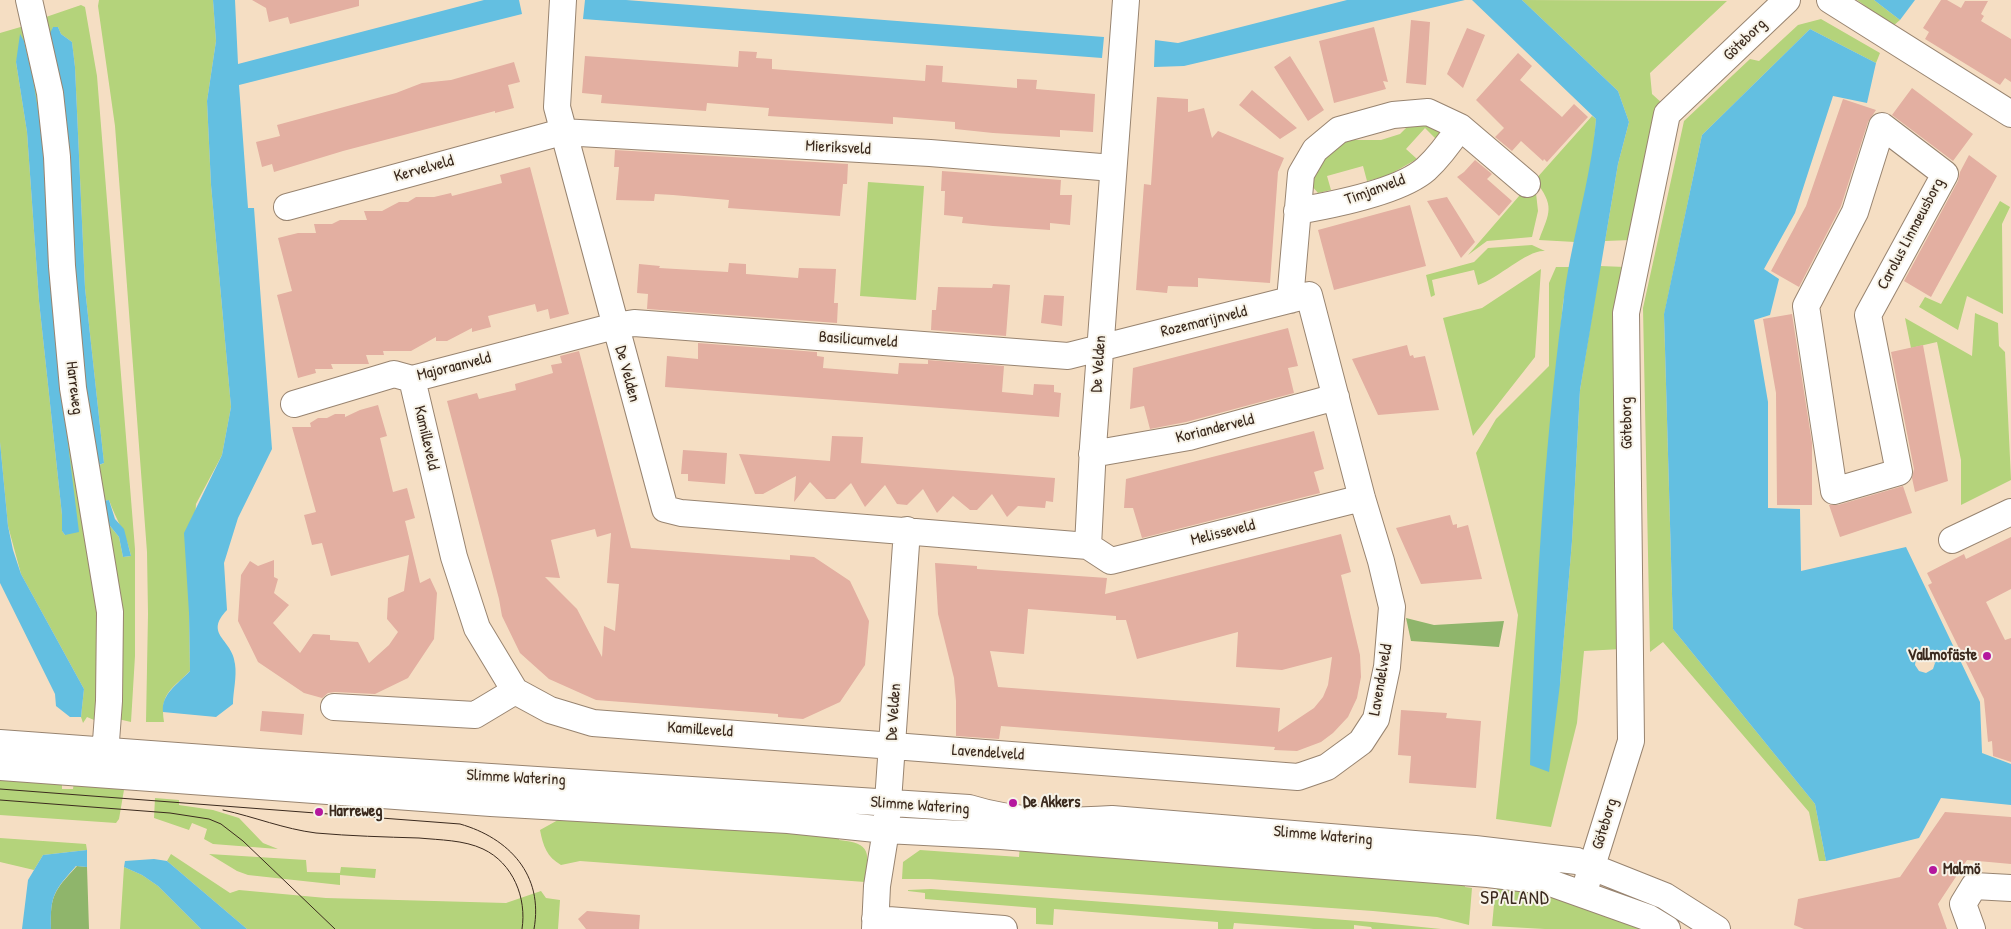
<!DOCTYPE html>
<meta charset="utf-8">
<style>
body{margin:0}
canvas{display:block;background:#f5dec3}
</style>
<canvas width="2011" height="929"></canvas>
<script>
const context = document.querySelector('canvas').getContext('2d');
context.lineJoin = 'round';
function paint(path, color) {
  context.fillStyle = color;
  context.fill(path, 'evenodd');
}
function trace(path, color, width, dash) {
  context.strokeStyle = color;
  context.lineWidth = width;
  context.lineCap = dash ? 'butt' : 'round';
  context.setLineDash(dash || []);
  context.stroke(path);
}
function drawText(font, color, halo, rows, align = 'center') {
  context.font = font + ' "Patrick Hand",sans-serif';
  context.lineWidth = 4;
  context.setLineDash([]);
  context.textBaseline = 'middle';
  context.strokeStyle = halo;
  context.fillStyle = color;
  for (const [text, x, y, turn = 0] of rows) {
    context.save();
    context.translate(x, y);
    context.rotate((+turn || 0) * Math.PI / 180);
    context.textAlign = isNaN(turn) ? turn : align;
    if (halo) context.strokeText(text, 0, 0);
    context.fillText(text, 0, 0);
    context.restore();
  }
}
paint(new Path2D(`
 M99 0H213L216 41 207 101 211 185 231 407 222 455 196 504 189 613 190 671C170 691 160 693 164 722H146L148 614 147 552 115 126 98 6Z
 M1522 0 1727 1 1650 73 1652 94 1663 104 1631 240 1605 241 1618 164 1629 122 1618 91Z
 M1857 0H1874L1900 20 1893 26Z
 M81 5 85 7 97 76 135 549V656L131 722 118 719 120 673 118 605 101 516 78 373 62 130 43 22 46 17ZM53 27H58L61 34 72 42 75 67 85 288 104 463 97 466 79 342 70 151 49 38ZM109 500C116 520 127 535 131 556L123 557 119 537 106 521 103 501Z
 M1821 19 1880 53 1876 63 1810 29 1702 135 1664 315 1673 629 1815 804 1826 861H1819L1809 812 1663 642 1650 652 1643 308 1684 121 1750 59 1759 61 1798 25Z
 M24 26 31 40 101 617 98 708 94 720 87 717 83 723 81 717 84 689 21 574 8 526 0 442V33ZM24 41 44 148 49 206 48 257 64 424 65 535 62 531V515L39 301 27 132 16 62Z
 M1592 116 1596 119 1593 155 1575 242 1539 240C1550 211 1555 207 1535 180Z
 M1415 119 1442 130 1436 139 1425 128 1406 149 1417 159 1387 176 1367 181 1363 166 1327 176 1331 190 1318 193 1312 186 1314 171 1328 152 1345 140H1381L1400 134Z
 M868 182 924 186 916 300 860 296Z
 M1526 188 1536 193 1538 211 1532 237 1487 241 1468 255Z
 M2000 201 2010 207 2002 224 2003 314 1967 296 1958 330 1919 307 1925 297 1941 304Z
 M1532 245 1545 251C1528 249 1499 278 1478 285L1474 270 1432 280 1435 295 1431 297 1426 275 1474 262 1488 248Z
 M1600 266 1625 267 1622 649 1584 651 1577 723 1551 827 1496 819 1518 615 1476 453 1496 419 1549 366V283L1556 267H1570L1563 303 1549 449 1560 684 1572 541 1580 390Z
 M1541 269 1535 357 1473 436 1443 318 1482 308Z
 M1975 313 1998 323 1999 346 2005 352 2011 480 1961 505V460L1937 342 1911 348 1905 318 1972 356Z
 M0 775 62 780V789H73L74 781 125 784 119 819 116 823 0 815Z
 M155 798 179 800V805L213 810 239 818 263 843 278 849 213 844 204 839 207 829 192 823 189 830 154 818Z
 M558 820 839 834V840C872 843 869 853 865 882L580 861 561 865C547 857 543 846 540 830Z
 M0 838 86 844 87 850 43 855 34 870 0 862Z
 M1020 845 1465 879V887L1472 888 1469 925 1437 917 1373 911 929 879H902L903 862 920 850 1019 857Z
 M171 854 230 893 239 890 326 898 506 903 541 891 546 898 560 900 558 929H247L167 861Z
 M209 854 306 860 307 872 340 873 341 867 376 869 375 878 340 875V885L248 875 237 871Z
 M124 867 142 875 158 886 201 929H120Z
 M1496 883 1542 890 1652 929H1545L1492 926Z
 M931 889 1372 922 1441 929H1372L1371 927 1354 925V929H1314L1234 923 1233 929H1218V922L1054 909 1053 925 1036 924V908L925 899V893L908 891V890Z`), '#b4d37b');
paint(new Path2D(`
 M1406 618 1434 625 1504 621 1499 647 1411 641Z
 M77 866 87 867 89 929H51C50 895 54 891 77 866Z`), '#8fb56b');
paint(new Path2D(`
 M213 0H235L238 64 484 0H519L522 14 239 85 248 208H254L272 449 238 518 224 563 227 610C203 635 233 639 235 664 237 677 233 692 233 704L216 717 163 712C161 694 178 684 190 671L189 613 184 533 222 455 231 407 211 185 207 101 216 41Z
 M585 0H626L1104 37 1102 58 583 19Z
 M1347 0H1465L1184 66 1154 67 1155 40 1178 43Z
 M1472 0H1522L1618 91 1629 122 1618 164 1580 390 1572 541 1560 684 1549 772 1530 765C1535 611 1543 457 1563 305 1570 242 1591 182 1596 119Z
 M1874 0H1915L1900 20Z
 M53 27H58L61 34 72 42 75 67 85 288 104 463 96 466 86 400 76 297 70 151 48 37Z
 M1810 29 1876 63 1867 103 1833 96 1795 213 1764 269 1779 279 1770 315 1754 320 1768 402V508L1800 509 1801 571 1906 547 1980 702 1982 753 2011 764V805L1941 798 1919 838 1826 861 1815 804 1673 629 1664 314 1702 135ZM1923 654 1930 656 1935 663 1933 669 1926 673 1919 671 1915 665 1916 658Z
 M20 34 24 41 33 79 44 148 49 206 48 257 56 348 79 532 65 535 62 531V515L39 301 27 132 16 62Z
 M0 442 8 526 13 550 21 574 84 689 81 717H70L56 706 55 694 0 583Z
 M109 500 115 519 124 529 131 556 123 557 119 537 106 521 103 501Z
 M87 850V867L76 866C54 891 50 895 51 929H22L28 880 43 855Z
 M154 859 167 861 247 929H201L158 886 142 875 124 867 125 861Z`), '#63bfe1');
paint(new Path2D(`
 M252 0H359V6L290 24 288 17 269 22 266 8Z
 M1941 0H1947L1961 8 1965 1H1988L1981 14 1984 16 1981 21 2011 39V82L2005 78 2000 85 1925 39 1929 32 1923 28Z
 M1411 20 1430 22 1426 85 1406 83Z
 M1374 27 1388 82 1383 81 1386 89 1334 103 1319 41Z
 M1467 28 1485 35 1463 88 1447 74Z
 M739 51 757 52 756 58 772 59V69L925 81 926 65 943 66 942 82 1017 88V79L1037 80 1036 89 1095 94 1093 132 1060 130V137L993 133 955 129V122L918 119 893 117V124L768 116 769 108 707 103 706 111 601 103 602 95 582 93 585 56 738 67Z
 M1518 53 1532 66 1520 80 1562 117 1574 104 1588 117 1547 162 1544 159 1543 161 1521 141 1512 151 1495 137 1504 128 1476 100Z
 M1290 56 1324 110 1308 121 1274 67Z
 M514 62 520 82 508 85 514 108 495 113V111L343 151 274 172 272 164 262 167 256 142 280 136 277 125 396 93 422 83 451 80Z
 M1912 88 1973 134 1953 161 1892 115Z
 M1252 90 1297 128 1280 139 1239 105Z
 M1157 97 1188 99V112L1204 108 1212 138 1218 131 1284 158 1278 172 1270 283 1198 278V287L1168 286 1167 293 1136 290 1144 184 1151 185Z
 M1843 99 1876 110 1868 122 1841 206 1799 287 1771 271 1806 206Z
 M615 150 848 164 847 184H843L840 216 728 208 729 200 673 195 655 194 654 201 616 200 619 167H614Z
 M1969 155 1997 176 1931 297 1904 281 1958 181 1960 172Z
 M1475 160 1492 174 1487 179 1512 201 1499 216 1457 177 1464 172Z
 M530 167 569 314 550 319 548 309 537 312 535 304 488 316 491 327 472 332V328L447 341H436V337L411 351H383L384 355H366L369 364H331L333 369H315L316 373 298 378 277 295 292 291 278 238 298 233H316L314 224H332L340 220H367L364 211H382L399 202H408L416 197H434L451 193 452 196 502 183 500 175Z
 M942 171 1061 180 1060 195H1072L1070 225 1050 223V230L993 226 962 223 963 217 944 215 945 191H941Z
 M1447 197 1475 242 1461 258 1427 201Z
 M1410 205 1426 266 1334 290 1318 230Z
 M729 263 746 264V274L798 278 799 268 836 269 834 303H838L837 323 647 309 648 294 637 293 639 264 660 266 659 268 728 272Z
 M993 284 1010 285 1006 336 931 330 932 310H936L938 287 992 288Z
 M1044 295 1064 296 1062 326 1041 323Z
 M1792 314 1812 443V505H1777L1776 393 1763 319Z
 M1288 328 1298 366 1288 368 1294 393 1186 422 1150 429 1144 406 1130 409 1133 368Z
 M698 343 817 352V356L824 357 823 368 898 374 899 363 928 364V360L1004 366 1002 392 1033 395 1034 384 1054 385V392L1061 393 1059 417 665 387 667 356 698 359Z
 M1407 345 1410 356 1413 355 1414 358 1425 356 1439 410 1378 415 1352 359Z
 M1923 345 1948 481 1915 492 1912 478 1914 469 1891 352Z
 M579 351 631 548 790 560V555L814 557 850 581 869 621 865 665 840 702 803 719 778 717V714L596 700 549 679 520 653 502 616 499 599 447 401 477 393 479 399 516 390 515 384 553 373 551 365 562 363 560 356ZM595 529 597 537 611 533 607 583 619 584 615 631 604 626 602 657 577 609 545 577 560 578 551 540Z
 M378 405 387 436 380 438 393 492 407 488 415 518 405 521 420 583 430 578 437 593 434 639 408 678 375 694 335 692 328 693 322 698 304 693 258 662 238 621 241 575 250 561 258 566 274 560V577L278 579 274 593 289 605 273 623 300 653 313 634 330 635V640L358 642 369 663 389 645 398 632 387 619 388 598 404 591 409 555 331 576 322 543 312 545 304 515 316 512 292 427H311L310 423 318 418H327L335 414H345V417L360 410Z
 M1314 431 1324 469 1314 472 1320 493 1142 538 1133 508H1124L1126 479Z
 M832 436 863 437 861 463 1055 478 1053 502 1046 501 1045 508 1018 506 1007 517 992 494 977 510H970L953 496 937 513 923 489 907 505 897 504 885 485 865 507 851 483 835 499H826L810 482 794 502 796 476 763 494H755L739 454 830 461Z
 M683 450 727 453 725 484 688 481V474H681Z
 M1903 486 1912 513 1840 537 1829 505H1838Z
 M1450 515 1453 525 1457 524V528L1468 525 1482 579 1421 584 1396 528Z
 M1341 534 1351 572 1341 575 1360 655 1361 677 1357 698 1348 717 1333 733 1321 742 1297 751 1274 750 1275 747 1001 726 999 739 956 736V701L954 678 938 614 935 563 977 566V569L1107 578 1105 594ZM1028 609 1116 616V620H1126L1137 659 1238 632 1236 667 1282 670 1332 657 1328 685 1323 697 1314 708 1278 732 1280 708 998 687 990 651 1024 654Z
 M2011 537V589L1986 602 2005 640 2011 638V762L1993 756 1992 741 1988 742 1984 699 1928 585 1932 583 1927 573 1964 554 1966 559Z
 M1401 710 1447 713 1446 718 1481 721 1476 788 1409 783 1411 756 1398 755Z
 M262 711 304 714 302 735 260 731Z
 M1945 812 2011 817V864L1967 860 1938 904 1947 929H1804L1794 925 1798 899 1900 877Z
 M587 911 640 915 639 929H586L578 919Z`), '#e3afa1');
const minor = new Path2D(`
 M29 0 50 93 57 157 62 266 73 388 110 612 109 701 104 768
 M563 0 557 107 665 509 681 513 1088 546 1093 447 1126 0
 M1830 0 2011 114
 M1882 126 1945 174 1868 315 1899 472 1834 491 1806 306 1855 212Z
 M287 207 562 132 930 153 1113 168
 M1297 211C1332 205 1400 192 1426 169 1439 157 1450 142 1460 127
 M1290 300 1301 174 1315 150 1339 130 1393 115 1428 112 1460 127 1527 184
 M294 404 394 374 412 379 615 326 634 323 1068 356 1309 295 1362 498 1381 561 1392 607 1387 667 1376 719 1361 742 1327 767 1298 777 593 723 550 710 515 691 477 628 454 557 412 379
 M1092 454 1189 437 1336 397
 M1952 540 2011 512
 M1088 546 1111 561 1362 498
 M334 707 475 715 515 691
 M0 743 259 762 969 808C1017 823 1063 822 1112 819L1475 849 1577 861 1665 896 1717 929
 M0 767 491 803 788 820 886 830 1001 836 1488 874 1545 881 1649 918 1667 929
 M1587 882 1631 741 1626 313 1667 114 1787 0
 M875 919 1004 929
 M875 929 877 886 886 830 907 530
 M1972 929 1963 904 1974 886 2011 888`);
trace(minor, '#988470', 28);
trace(minor, '#fff', 26);
trace(new Path2D(`
 M0 789 460 824C509 838 544 875 534 929
 M0 800 170 813 209 819 221 824 243 841 335 929
 M223 810C255 817 284 829 316 833 350 836 385 837 419 838 440 840 464 840 483 849 513 863 527 898 522 929`), '#3b2a1e', 1);
for (const [x, y, r, color] of [
 [1987,656,5,"#b5179e"],
 [1013,803,5,"#b5179e"],
 [319,812,5,"#b5179e"],
 [1933,870,5,"#b5179e"]
]) {
  const dot = new Path2D();
  dot.arc(x, y, r, 0, 2 * Math.PI);
  context.fillStyle = color;
  context.fill(dot);
  trace(dot, '#f7f3e8', 2);
}
drawText('16px', '#3b2a1e', '#f7f3e8', [
 ["Göteborg",1745,40,-44],
 ["Mieriksveld",838,148,3],
 ["Kervelveld",424,169,-16],
 ["Timjanveld",1375,190,-20],
 ["Carolus Linnaeusborg",1911,234,-62],
 ["Rozemarijnveld",1204,322,-14],
 ["Basilicumveld",858,340,4],
 ["De Velden",1099,364,-86],
 ["Majoraanveld",454,367,-14],
 ["De Velden",627,374,75],
 ["Harreweg",74,388,83],
 ["Göteborg",1627,423,-91],
 ["Korianderveld",1215,429,-14],
 ["Kamilleveld",426,438,77],
 ["Melisseveld",1223,533,-14],
 ["Lavendelveld",1381,680,-80],
 ["De Velden",894,712,-86],
 ["Kamilleveld",700,730,4],
 ["Lavendelveld",988,753,4],
 ["Slimme Watering",516,778,3],
 ["Slimme Watering",920,806,4],
 ["Göteborg",1605,824,-73],
 ["Slimme Watering",1323,836,5]
]);
drawText('bold 16px', '#3b2a1e', '#f7f3e8', [
 ["Vallmofäste",1977,656,"right"],
 ["De Akkers",1023,803],
 ["Harreweg",329,812],
 ["Malmö",1943,870]
], 'left');
context.letterSpacing = '1px';
drawText('19px', '#3b2a1e', '#f7f3e8', [
 ["SPALAND",1515,899]
]);
context.letterSpacing = '0px';
</script>
